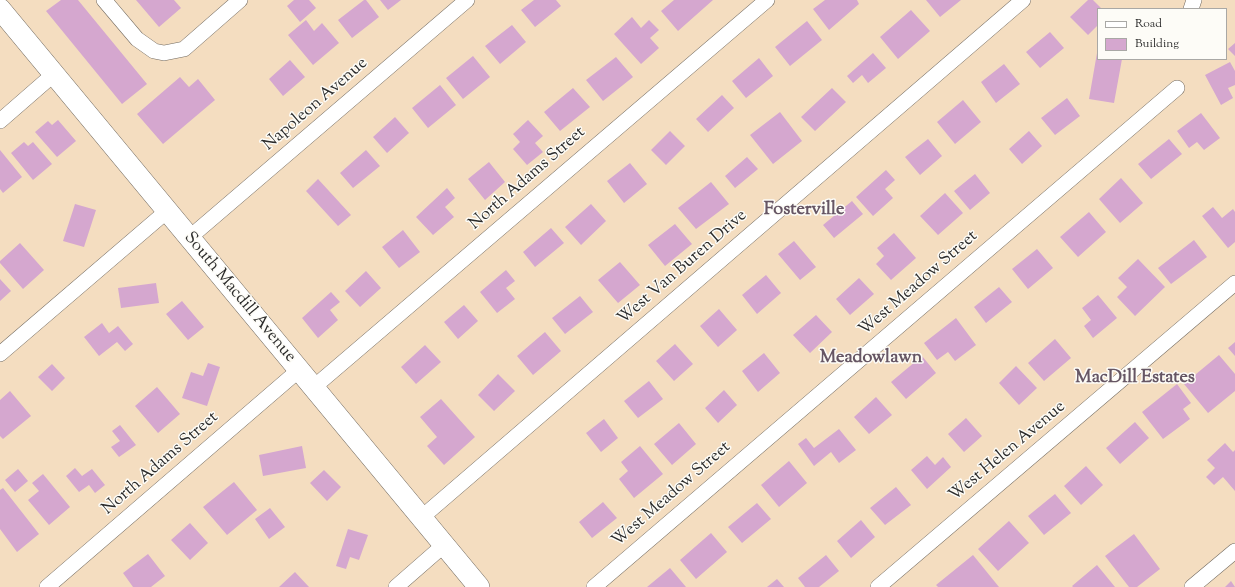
<!DOCTYPE html>
<style>
body{margin:0}
#map{position:relative;width:1235px;height:587px;overflow:hidden;background:#f4ddc0;font-family:"Sorts Mill Goudy",serif}
canvas{display:block}
.legend{position:absolute;left:1097px;top:8px;width:130px;height:52px;box-sizing:border-box;background:#fdfcf7;border:1px solid #a9a8a5;margin:0;padding:5px 7px;list-style:none;font-size:12px;color:#2b2b2b}
.legend li{display:flex;align-items:center;gap:8px;height:20px}
.legend b{width:20px;border:1px solid #a9a8a5}
</style>
<div id="map">
<canvas width="1235" height="587"></canvas>
<ul class="legend">
<li><b style="height:5px;background:#fff"></b>Road</li>
<li><b style="height:11px;background:#d5a7cf"></b>Building</li>
</ul>
</div>
<script>
const context = document.querySelector('canvas').getContext('2d');
context.lineJoin = 'round';
function paint(path, color) {
  context.fillStyle = color;
  context.fill(path, 'evenodd');
}
function trace(path, color, width, dash) {
  context.strokeStyle = color;
  context.lineWidth = width;
  context.lineCap = dash ? 'butt' : 'round';
  context.setLineDash(dash || []);
  context.stroke(path);
}
function drawText(font, color, halo, rows, align = 'center') {
  context.font = font + ' "Sorts Mill Goudy",serif';
  context.lineWidth = 3;
  context.setLineDash([]);
  context.textBaseline = 'middle';
  context.strokeStyle = halo;
  context.fillStyle = color;
  for (const [text, x, y, turn = 0] of rows) {
    context.save();
    context.translate(x, y);
    context.rotate((+turn || 0) * Math.PI / 180);
    context.textAlign = isNaN(turn) ? turn : align;
    if (halo) context.strokeText(text, 0, 0);
    context.fillText(text, 0, 0);
    context.restore();
  }
}
paint(new Path2D(`
 M61 0H78L147 84 122 104 46 11Z
 M136 0H174L181 8 159 27Z
 M294 0H309L316 8 300 22 287 6Z
 M364 0H366L379 17 352 38 338 20Z
 M380 0H401L388 10Z
 M534 0H556L561 6 535 27 521 10Z
 M674 0H713L678 31 661 11Z
 M825 0H857L859 4 829 30 813 9Z
 M926 0H961L940 17Z
 M1088 0H1093L1102 9H1098V25L1088 35 1070 17Z
 M911 10 930 31 898 59 880 37Z
 M632 17 641 28 649 20 659 30 650 38 659 48 641 64 614 34Z
 M306 20 314 31 322 23 339 43 313 65 288 35Z
 M807 21 822 40 790 66 775 47Z
 M512 25 526 42 500 64 485 46Z
 M1050 32 1064 48 1040 68 1026 52Z
 M1235 43V56L1228 49Z
 M873 53 886 68 868 83 862 75 853 83 847 76Z
 M1097 53 1098 59H1122L1114 103 1089 99Z
 M473 56 490 77 463 99 446 78Z
 M616 57 633 77 603 101 586 80Z
 M759 58 773 76 746 98 732 81Z
 M290 60 305 77 283 96 269 79Z
 M1230 62 1235 71V85L1228 88 1233 98 1221 105 1205 75Z
 M1004 64 1020 84 996 103 981 82Z
 M180 77 189 87 198 79 215 100 163 144 137 114Z
 M440 85 456 105 428 128 412 108Z
 M573 88 590 107 560 131 544 112Z
 M832 88 846 102 815 131 801 117Z
 M722 95 734 108 708 132 696 119Z
 M1067 98 1080 116 1055 135 1041 118Z
 M963 100 981 122 955 144 937 122Z
 M780 112 802 141 773 164 750 135Z
 M1201 113 1220 138 1204 150 1197 142 1189 148 1177 131Z
 M395 117 409 133 387 153 373 137Z
 M58 120 76 141 57 157 35 132 48 121 52 125Z
 M528 120 543 136 535 143 543 152 527 165 513 149 520 142 513 134Z
 M670 131 685 146 666 165 651 150Z
 M1029 131 1042 146 1022 164 1009 149Z
 M928 139 942 156 920 175 905 157Z
 M1169 139 1182 154 1151 179 1138 164Z
 M24 142 28 146 33 142 52 164 33 180 11 153Z
 M0 150 22 177 3 193 0 189Z
 M366 150 380 166 353 188 340 173Z
 M747 157 758 169 735 188 725 176Z
 M489 162 505 182 485 200 468 179Z
 M630 163 647 184 624 203 607 181Z
 M886 170 895 180 885 189 893 198 873 216 856 197Z
 M975 174 990 193 970 210 954 191Z
 M1121 178 1143 203 1120 223 1099 199Z
 M318 179 351 215 338 226 306 191Z
 M711 182 729 204 696 229 678 208Z
 M447 188 455 198 445 207 454 217 433 235 416 217Z
 M945 193 963 213 938 235 920 216Z
 M852 201 863 214 834 238 823 225Z
 M75 204 96 210 84 247 63 241Z
 M591 204 606 221 581 245 565 227Z
 M1213 207 1222 218 1233 209 1235 212V242L1228 248 1202 216Z
 M1089 212 1106 232 1078 257 1060 237Z
 M675 224 692 244 665 266 648 245Z
 M551 228 564 243 535 267 523 252Z
 M403 230 420 252 399 268 382 247Z
 M894 233 916 258 891 280 876 264 884 256 877 248Z
 M1194 240 1207 257 1171 284 1158 268Z
 M794 241 816 267 800 280 778 254Z
 M20 243 44 270 23 289 0 263V261Z
 M1037 249 1053 268 1028 289 1012 269Z
 M1138 259 1165 287 1135 316 1117 297 1127 287 1118 278Z
 M620 262 640 285 618 303 598 280Z
 M506 270 515 281 506 288 515 299 497 313 480 292Z
 M366 271 381 288 360 307 345 291Z
 M766 275 781 293 757 314 742 295Z
 M859 278 874 294 850 315 836 299Z
 M0 279 11 291 0 301Z
 M156 283 159 303 121 308 118 288Z
 M999 287 1012 302 986 323 974 307Z
 M331 292 340 302 330 310 338 320 318 338 302 318Z
 M1098 295 1117 318 1093 338 1084 326 1091 320 1082 308Z
 M580 296 593 312 565 334 552 318Z
 M182 301 204 327 188 340 166 314Z
 M464 305 478 321 458 339 444 322Z
 M719 309 737 330 718 347 700 326Z
 M816 315 832 332 810 353 793 335Z
 M956 318 976 345 955 361 948 352 937 360 924 343Z
 M102 323 109 333 118 326 133 344 125 351 117 342 99 356 84 337Z
 M545 332 561 351 533 375 517 356Z
 M1055 339 1071 358 1044 381 1028 363Z
 M1235 342V356L1228 348Z
 M675 344 693 364 674 381 656 361Z
 M425 345 441 362 416 384 401 367Z
 M764 353 780 373 758 392 742 371Z
 M1219 355 1235 374V391L1208 413 1184 384Z
 M922 356 936 373 906 399 891 382Z
 M208 363 220 367 207 406 182 398 191 372 203 376Z
 M52 364 65 378 52 391 38 377Z
 M1016 366 1037 388 1019 405 999 383Z
 M498 374 515 391 494 411 478 395Z
 M649 381 663 399 638 418 624 401Z
 M1177 384 1191 403 1183 409 1190 419 1163 439 1142 412Z
 M157 387 180 414 158 433 135 406Z
 M724 390 737 405 718 423 705 408Z
 M10 391 31 416 3 439 0 436V400Z
 M876 397 892 415 869 434 854 417Z
 M441 399 475 437 444 465 427 446 437 437 420 417Z
 M966 418 982 436 964 452 948 434Z
 M604 419 618 438 601 452 586 433Z
 M1135 422 1149 438 1120 464 1106 448Z
 M679 423 696 444 672 465 654 444Z
 M120 425 136 445 119 457 111 447 120 441 112 431Z
 M839 429 856 450 839 463 831 452 814 466 798 444 806 438 814 448Z
 M1225 443 1233 452 1235 450V491L1223 477 1214 485 1206 477 1215 468 1207 460Z
 M302 446 306 468 263 476 259 455Z
 M640 446 663 474 634 498 619 479 628 471 621 462Z
 M927 456 935 465 943 457 951 467 927 489 911 470Z
 M789 461 807 483 779 507 761 485Z
 M1086 466 1103 485 1081 505 1064 486Z
 M75 468 82 476 92 469 105 485 95 493 89 485 79 492 66 476Z
 M18 469 28 481 15 492 5 480Z
 M324 470 341 487 327 501 310 483Z
 M43 474 70 507 49 525 28 500 39 491 32 483Z
 M234 482 257 510 227 535 203 507Z
 M896 487 911 505 885 525 870 508Z
 M3 488 39 534 17 552 0 529V490Z
 M1055 494 1071 513 1044 535 1028 516Z
 M603 502 617 518 592 538 579 522Z
 M757 503 771 519 742 543 728 527Z
 M270 508 285 527 269 539 255 519Z
 M861 520 875 537 851 558 837 541Z
 M1009 521 1029 543 998 571 978 549Z
 M190 523 208 543 190 560 171 540Z
 M348 529 368 535 359 560 350 557 346 569 336 566Z
 M711 533 727 552 696 579 680 560Z
 M1134 534 1160 569 1137 587H1129L1105 556Z
 M148 554 165 576 151 587H133L123 573Z
 M826 555 839 571 819 587H805L798 578Z
 M973 555 999 587H938L936 585Z
 M1097 565 1115 587H1073L1072 586Z
 M670 568 686 587H647Z
 M295 572 309 587H279Z
 M777 579 784 587H767Z
 M1231 581 1235 587H1225Z`), '#d5a7cf');
const street = new Path2D(`
 M104 0 137 39 154 51 164 53 184 49 240 0
 M1191 9 1194 0
 M0 121 54 74
 M189 238 467 0
 M0 354 167 211
 M314 387 767 0
 M421 518 1023 0
 M47 587 299 370
 M396 587 444 545
 M594 587 1177 88
 M878 587 1235 283
 M1192 587 1235 551`);
const secondary = new Path2D(`
 M0 9 479 587`);
trace(street, '#71695f', 16);
trace(secondary, '#71695f', 22);
trace(street, '#fff', 15);
trace(secondary, '#fff', 21);
drawText('17px', '#2b2b2b', '#fdfcf7', [
 ["Napoleon Avenue",316,105,-41],
 ["North Adams Street",528,179,-41],
 ["West Van Buren Drive",683,268,-41],
 ["West Meadow Street",919,284,-41],
 ["South Macdill Avenue",239,298,50],
 ["West Helen Avenue",1008,452,-40],
 ["North Adams Street",161,464,-41],
 ["West Meadow Street",672,495,-41]
]);
drawText('bold 18px', '#665664', '#fdfcf7', [
 ["Fosterville",804,211],
 ["Meadowlawn",871,359],
 ["MacDill Estates",1135,379]
]);
</script>
